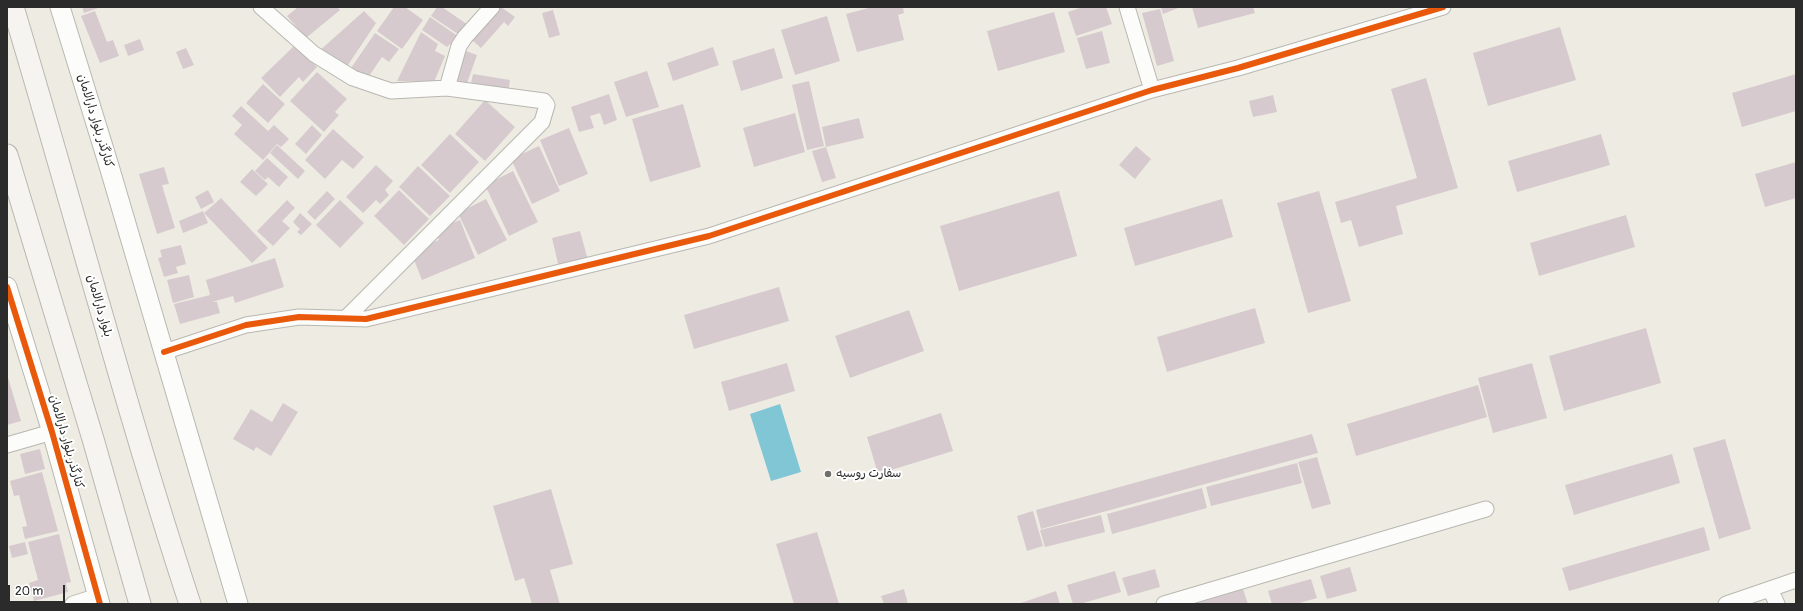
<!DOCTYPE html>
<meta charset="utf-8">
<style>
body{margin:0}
#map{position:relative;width:1803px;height:611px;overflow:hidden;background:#eeece2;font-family:Pangolin,sans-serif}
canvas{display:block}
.frame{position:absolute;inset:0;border:8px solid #2b2b2b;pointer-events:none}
.scale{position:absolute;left:8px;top:585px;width:57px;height:18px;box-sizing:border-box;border:2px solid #2b2b2b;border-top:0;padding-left:5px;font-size:12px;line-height:14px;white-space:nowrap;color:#2b2b2b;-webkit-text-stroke:3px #fff;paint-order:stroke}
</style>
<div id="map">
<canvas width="1803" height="611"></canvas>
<div class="frame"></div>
<div class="scale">20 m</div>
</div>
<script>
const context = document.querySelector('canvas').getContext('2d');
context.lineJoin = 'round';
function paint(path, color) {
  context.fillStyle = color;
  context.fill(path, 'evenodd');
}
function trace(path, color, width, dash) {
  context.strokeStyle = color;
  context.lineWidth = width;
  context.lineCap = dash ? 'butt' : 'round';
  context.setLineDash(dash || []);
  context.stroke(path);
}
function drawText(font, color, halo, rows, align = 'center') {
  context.font = font + ' Pangolin,"Playpen Sans Arabic",sans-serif';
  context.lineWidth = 4;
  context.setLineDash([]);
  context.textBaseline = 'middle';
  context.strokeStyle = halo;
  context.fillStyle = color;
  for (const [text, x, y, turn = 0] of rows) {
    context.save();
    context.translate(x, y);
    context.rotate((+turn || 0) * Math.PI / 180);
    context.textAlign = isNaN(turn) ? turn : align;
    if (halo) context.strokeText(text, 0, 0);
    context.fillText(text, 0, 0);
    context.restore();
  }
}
paint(new Path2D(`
 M780 404 801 472 771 481 750 414Z`), '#80c6d5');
paint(new Path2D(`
 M82 7H101L84 13Z
 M298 7H337L340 10 306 38 287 16Z
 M394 7H405L423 20 402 49 377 31Z
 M437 7H442L468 25 461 36 431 16Z
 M501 7 515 17 508 26 504 22 481 48 472 40Z
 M872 7H903L904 13 898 15 904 40 857 52 846 14Z
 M1083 7H1106L1112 24 1076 36 1068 12Z
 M1161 7H1181L1163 14Z
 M1192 7H1253L1255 13 1198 28Z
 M1160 9 1174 61 1157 66 1142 13Z
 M553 10 560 35 549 38 542 13Z
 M95 11 107 42 113 40 119 56 100 63 81 16Z
 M364 11 376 23 346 68 318 52Z
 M1054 12 1065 52 998 71 987 31Z
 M827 16 840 61 795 75 781 30Z
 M430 17 459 37 452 46 450 44 447 47 422 30Z
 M1560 27 1576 80 1488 106 1473 53Z
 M1102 31 1110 63 1086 69 1077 38Z
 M421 32 438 44 435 51 445 56 434 82 397 81Z
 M375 33 399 49 389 62 382 57 367 79 351 68Z
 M140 39 144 50 128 56 124 45Z
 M295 45 317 67 303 82 299 77 280 97 261 78Z
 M713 47 719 65 673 81 667 63Z
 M186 48 194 65 183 69 176 52Z
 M774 48 783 78 741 91 732 61Z
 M466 51 477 55 466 86 456 83Z
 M647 71 659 107 626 117 614 82Z
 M317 72 347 99 335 112 339 115 324 132 290 101Z
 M473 74 510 80 508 93 470 88Z
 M1796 74V111L1742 127 1732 93Z
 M1426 78 1458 188 1396 206 1403 234 1359 247 1351 220 1341 223 1335 202 1417 178 1391 89Z
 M809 81 824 146 807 150 792 85Z
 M263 84 285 104 268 123 246 103Z
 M609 94 617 120 604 125 600 113 590 116 594 128 579 132 571 107Z
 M1273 95 1277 112 1253 117 1249 101Z
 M485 100 515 127 485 161 455 134Z
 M683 104 701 167 650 182 632 119Z
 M241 106 268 131 274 125 289 139 281 147 277 144 263 160 234 134 242 125 232 116Z
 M795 113 805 152 754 167 743 128Z
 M859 118 864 138 826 147 822 127Z
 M312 125 322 135 306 154 295 144Z
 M569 128 588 174 559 186 540 140Z
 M333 129 364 157 353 169 342 160 325 179 305 160Z
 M450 134 479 162 450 193 421 165Z
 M1601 134 1610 165 1517 192 1508 161Z
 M277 145 305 171 298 179 270 153Z
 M539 146 560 191 532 204 511 159Z
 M1136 146 1151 159 1135 179 1119 165Z
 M826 147 836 178 822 182 812 151Z
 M267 158 288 177 279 187 268 177 265 180 255 171Z
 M1796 162V198L1765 207 1755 174Z
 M376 165 393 181 385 190 389 195 380 204 376 200 363 213 346 197Z
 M418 166 450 196 430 216 399 187Z
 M164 167 169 184 162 185 175 228 157 234 139 174Z
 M252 169 268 184 256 196 240 182Z
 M513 171 538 222 509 236 485 185Z
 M208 190 214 202 201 209 195 197Z
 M399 190 429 219 404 245 374 216Z
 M327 191 335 199 315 220 307 212Z
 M1059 191 1077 256 959 291 940 226Z
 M1319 191 1351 301 1308 313 1277 203Z
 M221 198 268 248 252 263 204 213Z
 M486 199 507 240 478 255 458 213Z
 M1222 199 1233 237 1135 266 1124 228Z
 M287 200 295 208 282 221 290 228 273 246 257 231Z
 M340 200 364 223 340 248 316 225Z
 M203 211 208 223 183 233 179 221Z
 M300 213 312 224 301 235 297 232 300 229 293 222Z
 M1626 215 1635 247 1539 276 1530 243Z
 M460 220 475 258 422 280 411 252 439 240 435 230Z
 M580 231 588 260 559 268 552 238Z
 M181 245 186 264 176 267 178 273 164 277 158 258 162 257 160 250Z
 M275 258 284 287 235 303 233 296 212 302H217L220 313 180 324 174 304 210 295 206 280Z
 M189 275 194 297 173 303 167 280Z
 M779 287 789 321 694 349 684 315Z
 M1255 308 1265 343 1167 372 1157 337Z
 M909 310 924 351 850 378 835 336Z
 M1646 328 1661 383 1564 411 1549 356Z
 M787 363 795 391 729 411 721 382Z
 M1532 363 1547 418 1493 433 1478 378Z
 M7 374 21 421 7 425Z
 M1478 385 1487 417 1356 456 1347 424Z
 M283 403 298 412 271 456 256 447 254 451 233 439 251 409 272 422Z
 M941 413 953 451 878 474 867 437Z
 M1312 434 1318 453 1041 529 1036 510Z
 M1725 439 1751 529 1719 539 1693 448Z
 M40 449 45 469 25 474 20 454Z
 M1672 454 1680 483 1574 515 1565 485Z
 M1317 457 1331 504 1312 509 1298 462Z
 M1297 463 1302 483 1211 506 1206 487Z
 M42 472 58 531 25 539 22 527 27 526 19 495 14 496 10 481Z
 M1202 488 1207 508 1112 534 1107 514Z
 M551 489 573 564 550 570 560 604H532L524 578 515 581 493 506Z
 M1033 511 1043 546 1027 551 1017 516Z
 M1101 515 1105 532 1045 547 1040 530Z
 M1704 527 1710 550 1569 591 1562 568Z
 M817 532 839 604H794L776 544Z
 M59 534 71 582 66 583 68 592 34 601 29 583 38 580 28 542Z
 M25 542 28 554 12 558 9 546Z
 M1350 567 1357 591 1327 599 1320 576Z
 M1155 569 1160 587 1128 596 1122 578Z
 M1115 571 1121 592 1080 604H1073L1067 585Z
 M1311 579 1317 598 1296 604H1272L1268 591Z
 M904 589 908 604H884L881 596Z
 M1243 589 1248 604H1194Z
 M1056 591 1060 604H1018Z`), '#d6cace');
const minor = new Path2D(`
 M261 7 314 54 353 78 391 91 447 88 544 101 547 105 542 122 346 318
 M1127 7 1152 90
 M447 88 459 46 465 37 492 7
 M164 352 246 325 299 317 366 319 709 236 1152 90 1238 68 1443 7
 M7 445 52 432
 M1770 589 1777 604
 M73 604 98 596
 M1164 604 1486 509
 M1726 604 1796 580`);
const tertiary = new Path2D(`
 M60 7 109 166 238 604
 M7 287 52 432 100 604`);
const secondary = new Path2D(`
 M13 7C73 206 125 407 190 604
 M7 155 93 439 140 604`);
trace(minor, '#b8b7b0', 17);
trace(tertiary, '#b8b7b0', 21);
trace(secondary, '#b8b7b0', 23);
trace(minor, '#fcfcfb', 15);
trace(tertiary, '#fcfcfb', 19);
trace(secondary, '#f6f4f0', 21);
trace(new Path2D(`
 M7 287 52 432 100 604
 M164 352 246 325 299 317 366 319 709 236 1152 90 1238 68 1443 7`), '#e8590c', 6);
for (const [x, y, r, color] of [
 [828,474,4,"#6f6f6b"]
]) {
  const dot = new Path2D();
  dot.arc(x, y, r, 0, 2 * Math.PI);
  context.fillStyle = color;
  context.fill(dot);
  trace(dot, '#fff', 1.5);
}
drawText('12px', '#2b2b2b', '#fff', [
 ["کنارگذر بلوار دارالامان",95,121,73],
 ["بلوار دارالامان",99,306,74],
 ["کنارگذر بلوار دارالامان",66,442,74]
]);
drawText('12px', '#2b2b2b', '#fff', [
 ["سفارت روسیه",836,474]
], 'left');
</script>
